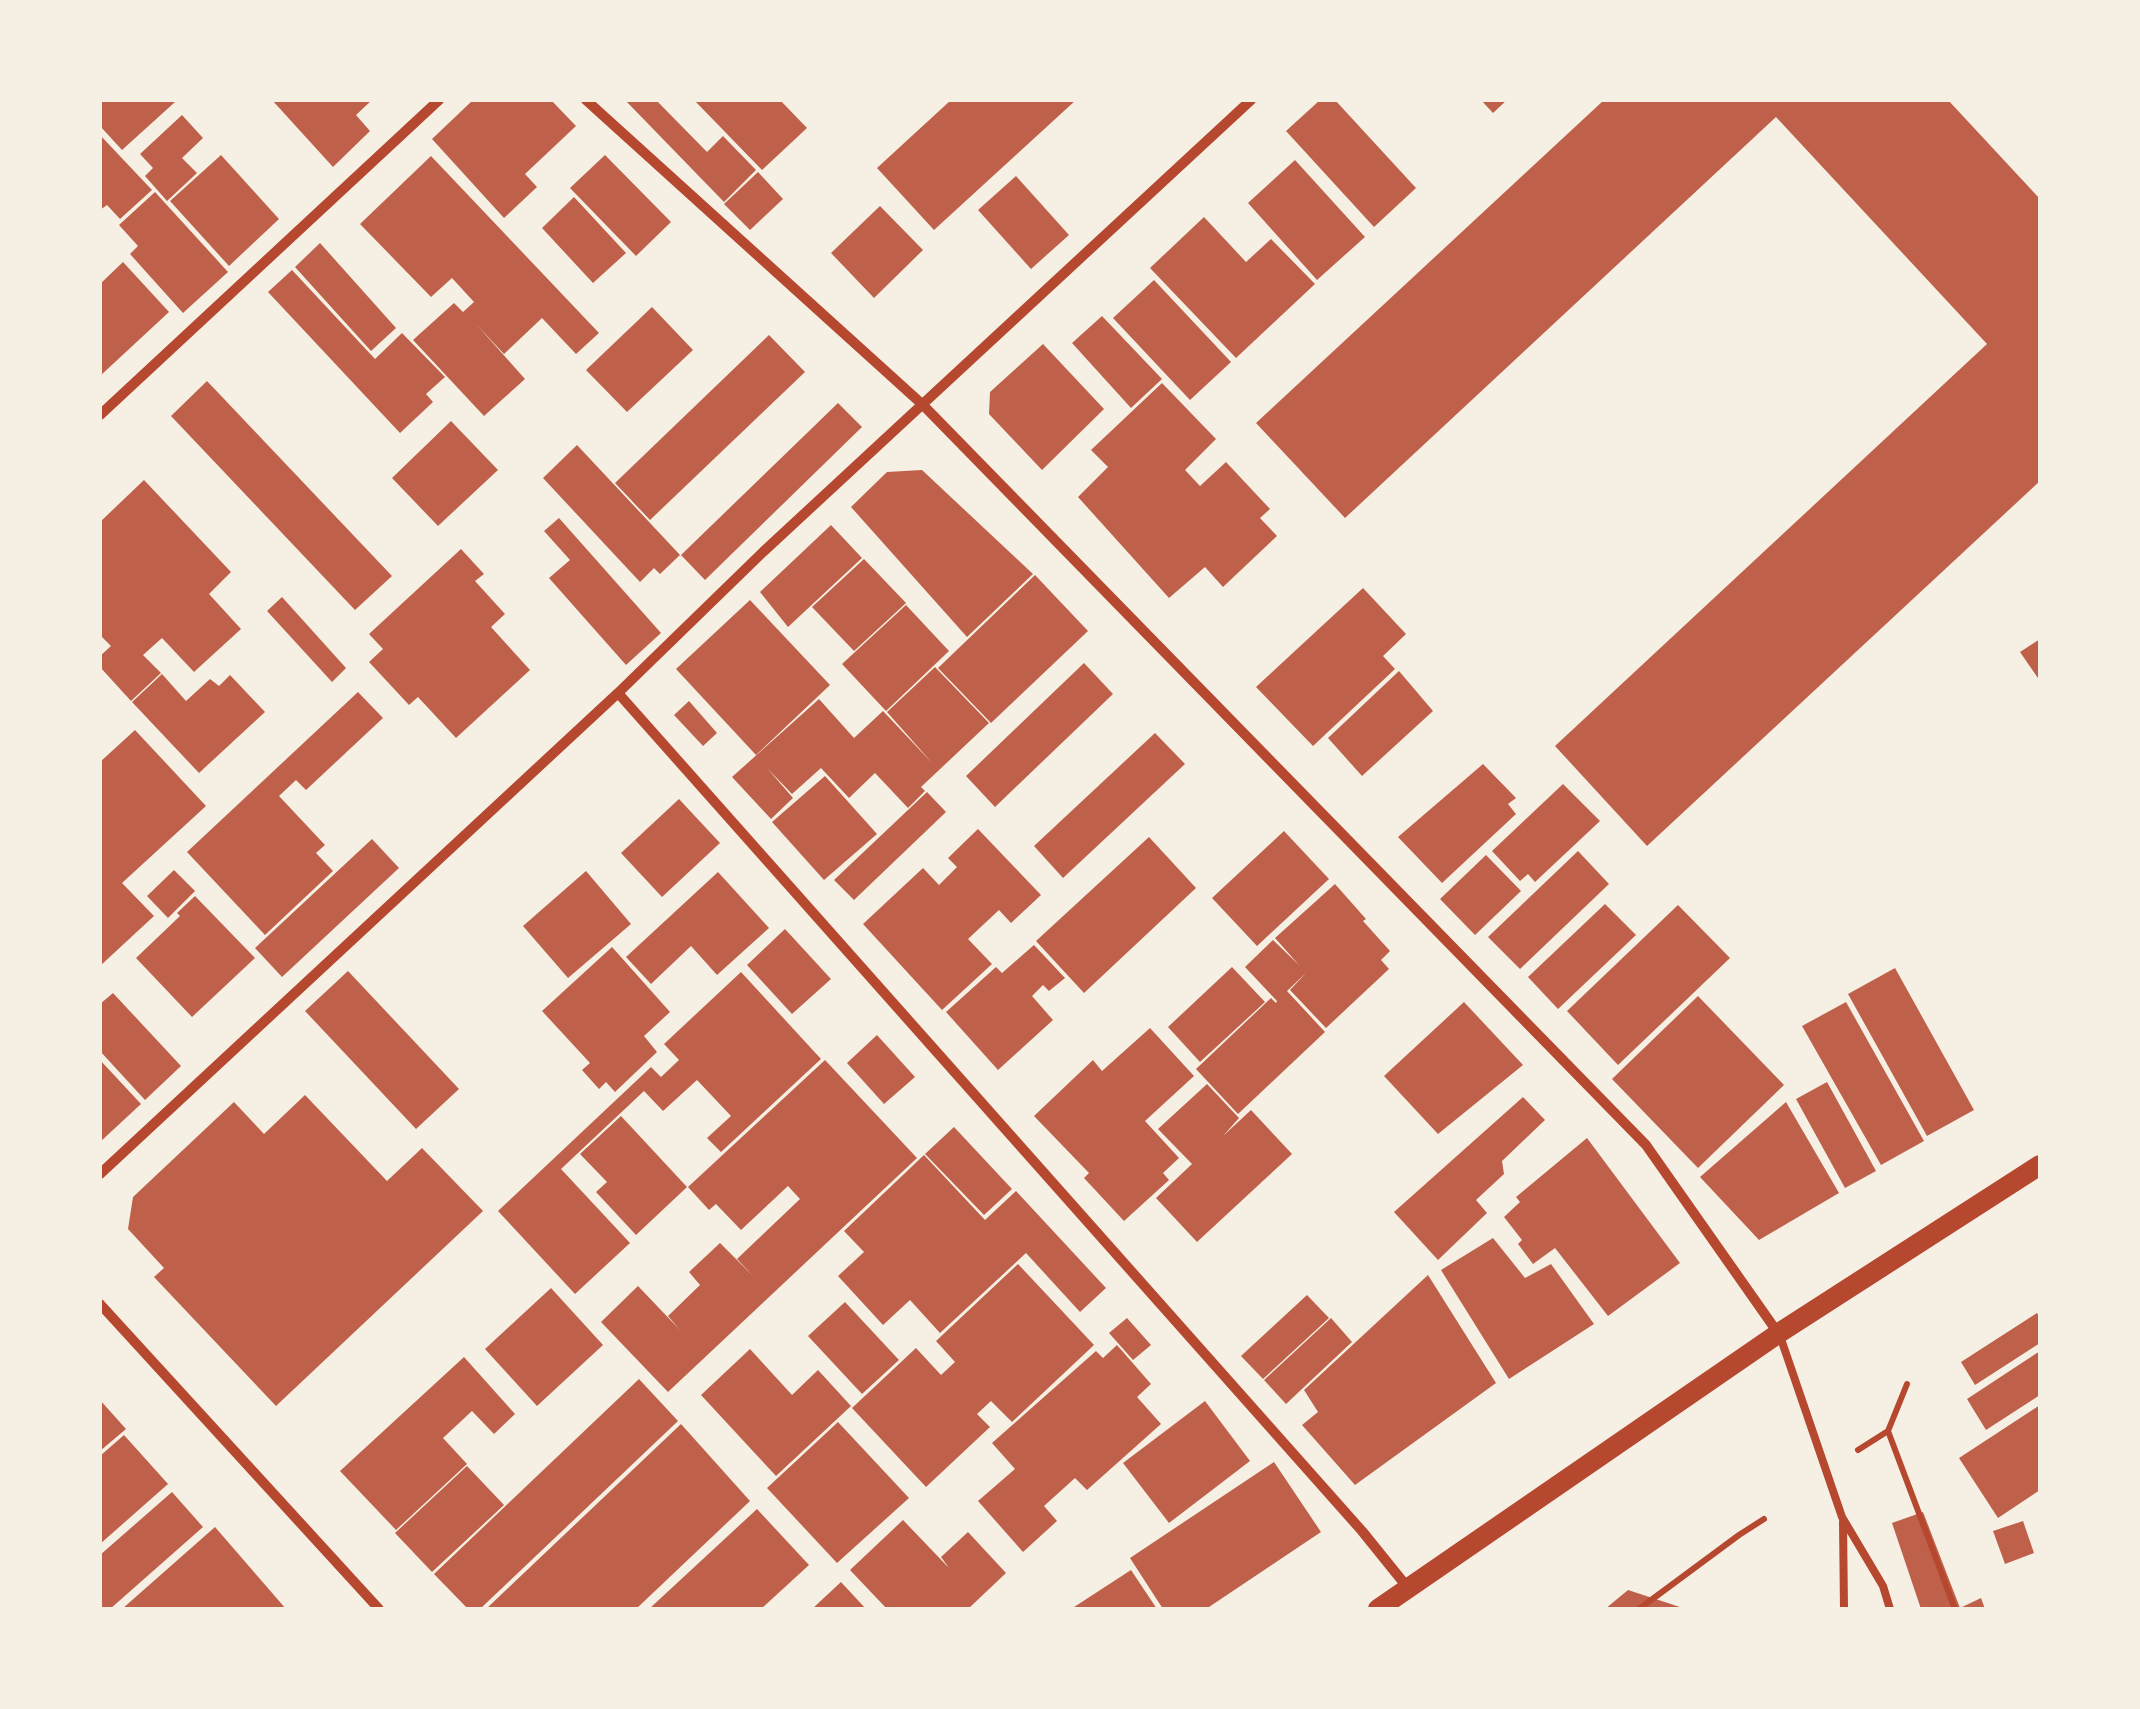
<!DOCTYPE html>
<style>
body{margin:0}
#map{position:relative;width:2140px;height:1709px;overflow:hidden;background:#f6efe4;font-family:"PT Serif",serif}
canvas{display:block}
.frame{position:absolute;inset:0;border:102px solid #f6efe4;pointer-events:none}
</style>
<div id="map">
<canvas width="2140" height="1709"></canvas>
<div class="frame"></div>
</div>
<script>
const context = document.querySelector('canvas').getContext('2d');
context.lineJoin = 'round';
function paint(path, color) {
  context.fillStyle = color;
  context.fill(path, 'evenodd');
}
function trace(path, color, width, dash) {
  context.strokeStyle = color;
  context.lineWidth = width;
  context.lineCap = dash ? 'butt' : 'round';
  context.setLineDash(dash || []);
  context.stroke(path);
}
paint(new Path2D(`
 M100 100H172L175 102 122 150 100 126Z
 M272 100H372L356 115 370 131 333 167Z
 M473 100H551L576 126 525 174 537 187 504 218 432 139Z
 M625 100H656L707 152 723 136 756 170 724 202Z
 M694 100H780L807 128 762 170Z
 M951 100H1076L934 230 877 168Z
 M1320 100H1335L1416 188 1374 227 1286 131Z
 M1481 100H1507L1493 113Z
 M1604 100H1948L2040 199V481L1647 846 1555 746 1987 344 1776 117 1345 518 1256 423Z
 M182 115 203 138 182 158 197 173 167 201 145 176 153 168 140 154Z
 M100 135 152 190 120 219 107 205 100 210Z
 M221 155 279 219 229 266 170 201Z
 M605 155 671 222 636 256 570 188Z
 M431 156 599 333 576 354 542 318 504 354 476 324 525 379 484 416 413 340 454 303 463 312 474 302 452 278 431 297 360 224Z
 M1295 160 1365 237 1317 280 1248 203Z
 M758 172 783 199 750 230 724 204Z
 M1016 176 1069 235 1031 269 978 210Z
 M155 192 228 272 183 313 130 254 138 246 119 225Z
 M574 197 626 253 593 283 542 228Z
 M880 206 923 250 874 298 831 253Z
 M1204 217 1246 262 1271 239 1315 284 1236 358 1150 268Z
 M320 243 396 328 371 351 295 267Z
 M123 262 169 312 100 376V284Z
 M292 270 375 359 402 333 445 377 426 394 433 402 400 433 268 292Z
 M1154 280 1231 362 1190 400 1113 318Z
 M652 307 693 350 627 412 586 370Z
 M1102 316 1162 379 1131 408 1072 343Z
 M769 335 805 372 650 520 615 483Z
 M1043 344 1104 409 1042 470 989 414 990 392Z
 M207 381 392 576 355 610 171 416Z
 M1162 383 1216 439 1185 470 1200 486 1226 462 1270 509 1260 518 1277 536 1223 587 1205 567 1169 598 1078 497 1108 467 1091 450Z
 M838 403 862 427 705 580 681 555Z
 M451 421 498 470 438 526 392 478Z
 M577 445 680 555 660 574 654 568 640 582 543 478Z
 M922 470 1033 574 967 637 851 507 887 472Z
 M144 480 231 572 209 594 241 629 194 672 162 638 143 655 161 673 131 701 100 667V656L111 646 100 635V522Z
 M559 518 661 633 626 665 549 578 570 560 544 531Z
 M831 525 862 558 788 627 760 592Z
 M461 549 484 574 475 581 505 614 491 627 530 670 456 738 418 697 409 705 369 662 383 649 369 634Z
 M864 559 906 603 854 651 812 607Z
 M1035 575 1088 631 991 723 938 668Z
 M1363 588 1406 634 1383 656 1395 669 1313 746 1256 687Z
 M282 597 346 668 332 682 267 611Z
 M750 600 830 685 756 755 676 669Z
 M906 605 949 651 886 711 842 664Z
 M2040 639V681L2020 652Z
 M1084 663 1113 694 995 807 966 776Z
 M935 667 989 723 921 787 925 791 908 808 875 773 849 798 821 768 792 794 767 768 793 798 771 819 732 777 819 699 854 738 883 711 933 764 887 712Z
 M1399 671 1433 711 1362 776 1328 738Z
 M162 674 186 701 210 679 219 686 230 675 265 712 199 773 132 702Z
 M358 692 383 718 306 790 296 780 279 796 325 845 316 853 333 871 265 935 187 852Z
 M689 701 717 733 703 746 674 715Z
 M135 730 206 806 122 883 154 916 100 966V762Z
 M1155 733 1185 764 1063 878 1034 846Z
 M1483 764 1516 798 1508 804 1516 814 1442 883 1398 837Z
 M825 776 877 834 824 880 772 822Z
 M1563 784 1600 821 1535 882 1528 874 1520 881 1492 851Z
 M927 792 946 812 854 900 834 880Z
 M679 799 720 843 662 897 621 853Z
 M978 829 1041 895 1011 923 999 910 968 939 992 964 942 1010 863 924 923 868 939 885 957 867 948 858Z
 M1284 831 1329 879 1257 946 1212 898Z
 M1149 837 1196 888 1084 993 1036 941Z
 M372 839 399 868 282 977 255 948Z
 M1578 851 1609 884 1520 969 1488 937Z
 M1486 855 1521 891 1475 935 1440 899Z
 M174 870 195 891 168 918 147 896Z
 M586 871 631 924 568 978 523 926Z
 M718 872 769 928 717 975 691 946 651 984 626 957Z
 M1335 884 1366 919 1363 921 1390 951 1381 960 1389 969 1326 1028 1290 990 1306 973 1287 991 1325 1032 1238 1114 1196 1069 1271 998 1276 1003 1277 1001 1245 967 1273 940 1299 965 1275 938Z
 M195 896 255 958 192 1017 136 958 180 916 177 913Z
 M1605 904 1636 935 1558 1009 1528 977Z
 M1678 905 1730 958 1618 1065 1567 1011Z
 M785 929 831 979 792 1014 747 965Z
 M1034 945 1065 978 1049 991 1043 985 1032 996 1053 1020 998 1070 946 1012 996 967 1002 973Z
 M612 947 670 1012 644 1036 657 1052 615 1092 606 1082 599 1089 582 1070 590 1063 542 1011Z
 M1232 967 1265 1002 1200 1062 1168 1027Z
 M1895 968 1974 1110 1927 1136 1848 994Z
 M348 971 459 1089 416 1129 305 1011Z
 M741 972 821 1059 721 1152 707 1138 731 1116 697 1080 663 1111 644 1091 561 1169 630 1243 575 1294 498 1211 651 1067 661 1077 679 1060 664 1044Z
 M113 993 181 1066 145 1100 100 1051V1004Z
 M1698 996 1784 1085 1698 1168 1612 1079Z
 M1464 1002 1523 1065 1438 1134 1384 1076Z
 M1846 1002 1924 1141 1881 1165 1802 1026Z
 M1150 1028 1194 1076 1145 1121 1179 1158 1163 1173 1169 1180 1124 1221 1084 1178 1089 1173 1034 1116 1093 1060 1102 1071Z
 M877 1035 915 1077 884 1104 847 1063Z
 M100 1060 141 1104 100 1142Z
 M825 1060 917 1158 668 1392 601 1322 638 1286 680 1330 668 1316 700 1285 689 1272 720 1243 754 1277 737 1259 800 1199 788 1186 741 1230 716 1204 709 1210 688 1187Z
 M1827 1082 1876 1171 1845 1188 1796 1099Z
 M1207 1084 1239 1118 1223 1136 1251 1110 1292 1154 1197 1242 1156 1198 1192 1164 1158 1129Z
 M305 1095 387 1181 422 1148 483 1211 276 1406 154 1277 164 1268 128 1229 133 1197 234 1102 264 1134Z
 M1523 1097 1545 1120 1502 1161 1504 1174 1476 1200 1487 1213 1438 1260 1394 1212Z
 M1786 1102 1839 1193 1759 1240 1700 1177Z
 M621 1116 687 1187 636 1235 596 1192 607 1182 580 1154Z
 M954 1127 1012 1189 984 1215 925 1154Z
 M1587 1138 1680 1263 1608 1316 1555 1248 1533 1264 1518 1244 1522 1240 1504 1217 1520 1202 1516 1197Z
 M924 1155 985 1220 1016 1191 1106 1288 1080 1312 1026 1253 940 1333 910 1300 883 1325 838 1276 864 1252 844 1231Z
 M1493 1238 1525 1278 1551 1264 1594 1324 1509 1379 1441 1270Z
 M1018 1264 1094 1345 1012 1422 991 1401 977 1414 990 1427 926 1487 852 1408 916 1348 941 1375 955 1362 936 1341Z
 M1428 1275 1496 1383 1355 1485 1302 1425 1318 1412 1304 1390Z
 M551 1288 603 1345 537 1406 485 1349Z
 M1307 1295 1329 1318 1263 1379 1241 1356Z
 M845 1302 899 1360 862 1394 808 1336Z
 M2037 1313 2040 1317V1343L1975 1385 1961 1362Z
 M1127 1318 1151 1345 1133 1360 1109 1333Z
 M1331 1318 1352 1342 1286 1404 1264 1380Z
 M1117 1345 1151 1384 1137 1397 1161 1424 1087 1490 1075 1478 1044 1506 1057 1521 1023 1552 978 1501 1015 1469 992 1443 1096 1351 1103 1358Z
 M750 1349 792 1395 818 1370 851 1406 776 1476 701 1395Z
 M2040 1351V1395L1986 1430 1967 1399Z
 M464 1357 515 1414 494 1434 472 1411 443 1438 467 1464 396 1530 340 1471Z
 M639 1379 678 1421 480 1609H468L434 1574Z
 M100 1400 126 1429 100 1451Z
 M1205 1401 1250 1461 1169 1523 1123 1463Z
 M2040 1405V1490L1998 1518 1959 1458Z
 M838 1422 909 1498 837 1563 767 1488Z
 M681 1424 750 1501 636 1609H486Z
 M124 1435 168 1484 100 1544V1456Z
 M1274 1462 1321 1532 1206 1609H1163L1130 1558Z
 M467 1466 504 1505 432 1572 395 1533Z
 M172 1492 203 1527 110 1609H100V1555Z
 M757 1509 809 1565 761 1609H649Z
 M1923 1512 1960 1608 1981 1598 1985 1609H1921L1892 1523Z
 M903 1520 949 1568 941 1557 968 1532 1006 1573 968 1609H887L850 1570Z
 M2023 1521 2034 1553 2005 1564 1993 1531Z
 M215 1527 286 1609H122Z
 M1131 1570 1157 1609H1071Z
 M841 1582 866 1609H812Z
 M1628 1590 1683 1608V1609H1605Z`), '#bf614a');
trace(new Path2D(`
 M1888 1431 1955 1609
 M1858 1450 1888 1431 1907 1384
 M1639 1609 1739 1535 1764 1519`), '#b5482f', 6);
trace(new Path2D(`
 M1780 1336 1842 1517 1883 1586 1890 1609
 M1843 1522 1844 1609`), '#b5482f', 8);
trace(new Path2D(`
 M586 100 923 405 1646 1145 1778 1333
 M100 415 439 100
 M618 693 1362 1531 1408 1588
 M100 1174 618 693 763 552 1251 100
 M100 1304 379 1609`), '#b5482f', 10);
trace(new Path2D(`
 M1378 1609 1779 1333 2040 1165`), '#b5482f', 20);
</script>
